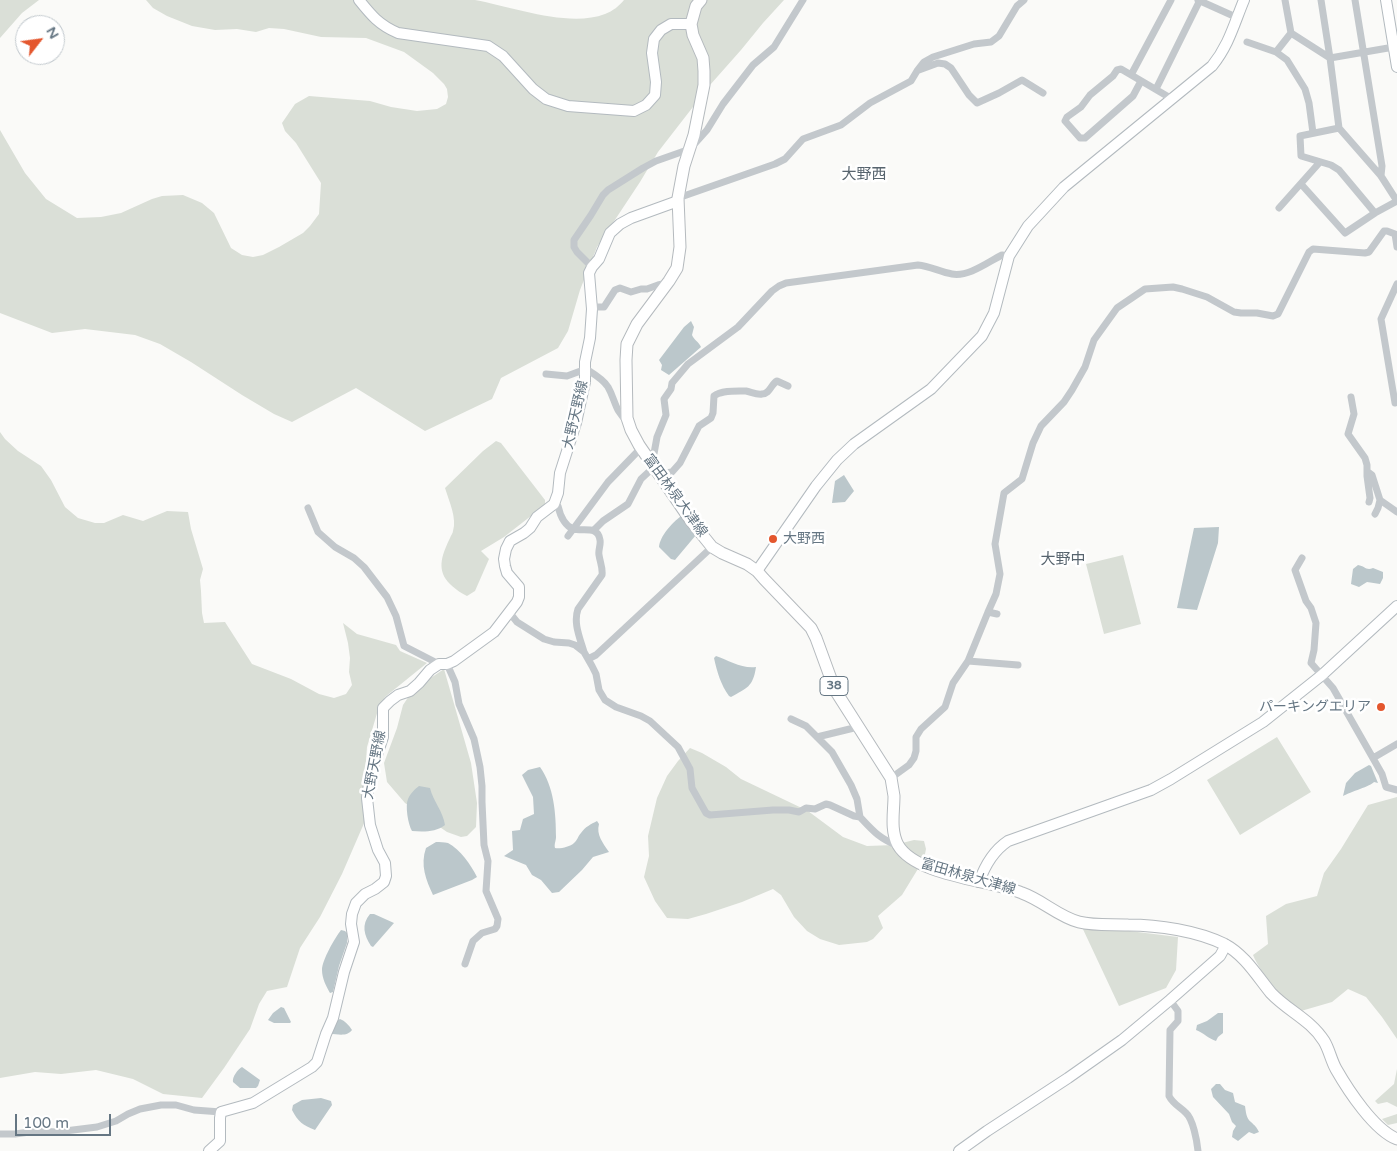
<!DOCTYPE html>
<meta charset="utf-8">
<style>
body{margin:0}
#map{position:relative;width:1397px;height:1151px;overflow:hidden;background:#fafaf8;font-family:"Varela Round",sans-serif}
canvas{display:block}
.north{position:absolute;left:15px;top:15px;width:50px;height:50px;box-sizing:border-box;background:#fff;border:1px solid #c1c8cd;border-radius:50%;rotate:60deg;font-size:14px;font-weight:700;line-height:20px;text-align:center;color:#657683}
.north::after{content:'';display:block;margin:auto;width:18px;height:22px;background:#e4572e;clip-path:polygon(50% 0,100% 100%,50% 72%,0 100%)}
.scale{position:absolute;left:15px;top:1114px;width:96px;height:22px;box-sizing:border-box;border:2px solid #657683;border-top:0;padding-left:6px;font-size:15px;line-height:18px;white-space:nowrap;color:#657683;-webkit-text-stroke:4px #fff;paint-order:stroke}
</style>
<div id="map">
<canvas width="1397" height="1151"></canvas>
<div class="north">N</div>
<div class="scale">100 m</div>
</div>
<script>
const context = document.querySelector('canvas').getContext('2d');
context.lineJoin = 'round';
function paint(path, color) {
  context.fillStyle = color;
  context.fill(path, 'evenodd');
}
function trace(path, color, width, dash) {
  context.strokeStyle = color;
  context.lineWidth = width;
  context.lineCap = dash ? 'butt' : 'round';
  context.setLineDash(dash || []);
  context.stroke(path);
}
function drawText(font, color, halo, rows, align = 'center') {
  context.font = font + ' "Varela Round","Noto Sans JP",sans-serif';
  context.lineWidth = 5;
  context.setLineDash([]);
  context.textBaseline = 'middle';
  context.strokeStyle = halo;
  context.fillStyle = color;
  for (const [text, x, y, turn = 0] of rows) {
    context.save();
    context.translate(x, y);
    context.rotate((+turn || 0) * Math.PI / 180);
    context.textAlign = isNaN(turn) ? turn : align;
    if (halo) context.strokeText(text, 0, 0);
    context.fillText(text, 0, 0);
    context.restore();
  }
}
paint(new Path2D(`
 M0 0H39L22 13 0 38Z
 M146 0H475C513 7 569 28 605 14 613 11 619 6 624 0H784L763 23 741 50 710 85 658 152 640 182 597 247 580 290 568 331 558 348 501 378 492 399 425 431 356 388 292 422 274 414 242 395 191 362 160 344 135 335 85 329 52 333 0 313V130L25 173 46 199 77 218 101 217 121 213 152 199 162 196 183 195 202 203 214 213 231 248 242 255 253 257 263 255 279 247 303 233 310 226 319 214 321 183 296 143 285 131 282 123 295 104 309 96 370 101 391 107 417 111 437 109 446 104 448 97 447 89 444 84 433 73 404 52 366 38 321 37 284 29 269 28 256 32 237 29 215 30 192 26 167 16 153 8Z
 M0 432 5 439 18 451 41 466 51 480 65 507 78 518 95 523H104L123 515 143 521 167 511 188 512 191 529 203 569 200 580 201 591 202 613 204 623 225 622 252 664 291 679 319 694 334 698 346 694 352 685 349 672 350 658 348 643 343 623 357 634 396 645 400 651 427 663 385 697 378 710 367 747 365 775V821L342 874 320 917 300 948 287 987 267 991 259 1004 250 1029 224 1068 202 1098 163 1094 133 1079 96 1070 61 1074 35 1072 0 1078Z
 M496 441 501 443 545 500V505L504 537 481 551 489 559 475 591 467 596C459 592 454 588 448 582 436 568 443 553 450 538 451 535 453 533 453 531 457 518 449 501 445 488L483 451Z
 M1123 555 1141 624 1104 634 1086 564Z
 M444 669 471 763 477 803 476 827 467 836 461 837 447 832 405 803 387 782 384 763 397 728 403 705 413 690Z
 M1277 737 1311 792 1240 835 1207 780Z
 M690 748 702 753 726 767 741 779 808 811 843 837 867 846 894 845 914 840 924 841 926 849 924 859 902 895 878 916 883 928 873 939 867 942 839 945 820 939 807 931 794 917 781 895 773 889 742 902 706 914 688 919 667 918 655 901 644 877 649 856 648 836 657 798 667 776 678 761Z
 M1397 797V1039L1382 1017 1366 997 1348 989 1332 1002 1301 1011C1283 1000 1261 974 1253 955L1268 944 1266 916 1286 904 1317 896 1324 873 1341 849 1368 805Z
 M1081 925 1178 937 1176 970 1166 988 1119 1006Z
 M1397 1069V1107L1387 1102 1378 1104 1375 1101 1394 1084Z
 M1397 1114V1123L1388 1125 1382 1119Z`), '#dadfd7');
paint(new Path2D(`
 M691 321 694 327 692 335C694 340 699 342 701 347L669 375 661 370 662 365 659 360 684 327Z
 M844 475 854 491 845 502 832 503 835 481Z
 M681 516 696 535 675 560 671 559 659 547C660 536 672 523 681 516Z
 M1219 527 1218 543 1197 610 1177 608 1194 528Z
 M1358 565C1365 566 1366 571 1373 568L1383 572V578L1380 584 1367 582 1359 587 1351 584 1353 569Z
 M716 656C728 660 742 669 756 667 753 687 747 688 731 697L729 696C721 685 717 672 714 658Z
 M1369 765 1371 766 1378 783 1374 782C1371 786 1350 792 1343 796L1346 783 1355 773Z
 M540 767C554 787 556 813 556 837 556 841 554 844 555 848 560 849 570 847 574 843 577 841 578 836 581 833 585 827 591 824 597 821L599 824C596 835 603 843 609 852L593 857 582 870 559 892 552 893 541 880 532 875 526 865 504 856 513 850 512 831 520 830 523 819 534 814 533 797 522 775 528 770Z
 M419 786 430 788C433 801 443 811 445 825 436 832 424 832 412 831 408 824 405 806 408 799 410 794 415 789 419 786Z
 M436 842C440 842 444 842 448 843 460 849 471 865 477 877L472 880 433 895C426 880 420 865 426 848Z
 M370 914H374L394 923 373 947 371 946C364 935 361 925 370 914Z
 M341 930 345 931 347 933V943L339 966 333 992 330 993C326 986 322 978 322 970 322 960 335 938 341 930Z
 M281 1007 284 1008 291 1022 290 1023H274L268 1020 273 1013Z
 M1218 1013H1223V1033L1218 1037 1216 1041C1209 1039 1204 1033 1196 1030L1197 1025 1207 1021Z
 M340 1019C345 1021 349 1025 352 1030 347 1037 338 1034 330 1034L336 1021Z
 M242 1067 260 1080 258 1086 256 1088H240L233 1082C232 1077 238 1069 242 1067Z
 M1216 1084H1220L1225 1090 1233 1093 1235 1102 1245 1106C1246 1112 1246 1118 1251 1122 1255 1126 1256 1126 1259 1132L1254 1134 1249 1132 1238 1141 1232 1137 1233 1131 1236 1126 1232 1122 1229 1114 1213 1097 1211 1089Z
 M321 1098 331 1101 332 1105 315 1130C303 1125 298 1122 292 1110L293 1105 302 1100Z`), '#bbc7cb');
const secondary = new Path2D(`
 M359 0C371 15 379 25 398 33L488 46 503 56 533 89 546 99 568 106 634 111 646 105 655 95 656 82 652 53 654 39 661 30 671 24H691
 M1386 0 1397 67
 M757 571 816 486 837 460 854 444 931 389 982 336 994 313 1009 256 1028 226 1064 187 1212 66C1229 45 1234 24 1244 0
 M979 882C985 865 993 851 1008 841L1151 790 1171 779 1263 722 1322 675 1397 606
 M209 1151 220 1141V1118L221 1112 253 1103 312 1067 317 1062 326 1034 333 1018 344 972 354 942 351 924 352 914 356 903 365 894 375 889 384 882 386 876 385 863 378 850 370 825 367 798 370 776 383 737V708L390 701 398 695 410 691 419 683 430 670 439 664H447L454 661 494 632 517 602 519 597V587L507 573 505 566 504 559 506 549 510 541 524 533 530 528 537 517 554 504 558 493 560 473 576 423 585 382V362L590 338 592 309 589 273 592 267 599 259 610 233 620 224 631 218 678 201
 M959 1151 987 1131 1068 1078 1122 1040 1170 1000 1220 956 1226 945`);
const primary = new Path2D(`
 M701 0 696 6 691 24 693 35 703 58 704 71V85L694 135 684 166 678 198 680 247 677 268 669 281 637 324 627 344 626 360 627 418 631 430 639 445 691 521 712 547 722 553 747 564 757 571 764 579 811 628 816 638 835 690 891 778C892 784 893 790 894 796 894 812 890 830 898 845 916 876 990 880 1022 893 1042 900 1059 917 1079 922 1095 926 1113 924 1128 925 1159 925 1197 931 1224 944 1245 955 1257 976 1271 993 1288 1011 1311 1020 1324 1041 1329 1049 1331 1060 1336 1069 1348 1090 1374 1130 1397 1139`);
trace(secondary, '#b3babf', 12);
trace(primary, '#b5babe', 13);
trace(new Path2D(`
 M1198 0 1238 18
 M1355 0 1382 166 1381 176
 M1291 33 1330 58 1394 47
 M1247 42 1276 52 1287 60 1305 89 1309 103 1313 133
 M1276 52 1291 33 1285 0
 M919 70 938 63 945 64 951 68 969 95 977 103 999 93 1022 80 1043 93
 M1131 75 1171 0
 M1141 81 1133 96 1085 138H1080L1065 121 1067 117 1081 107 1090 95 1113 76 1117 70 1121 69 1167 96 1171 100
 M1156 89 1200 0
 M1339 128 1300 136 1301 156 1331 165 1339 170 1375 213
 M1301 184 1345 233 1375 213 1397 201 1381 176 1339 128 1330 58 1321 0
 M678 198 775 164 785 159 803 139 841 125 870 103 911 81 917 71 924 62 933 57 974 44 991 42 999 36 1017 6 1024 0
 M1279 208 1320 162
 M592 267 577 252 574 247V240L591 215 603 195 608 190 643 168 656 161 690 149 707 130 723 104 753 65 774 47 803 0
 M592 307H604L615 290 620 288 631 292 641 289H647L658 285 667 283
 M546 374 567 376 586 369C594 374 603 379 608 387 616 401 614 410 628 422
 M1351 397 1354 414 1348 434 1365 458 1367 465V476L1370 498 1369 502
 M1395 403 1381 319 1397 284
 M653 465V459L657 437 666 415 664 399 671 389 672 383 688 364 738 327 772 291 779 286 786 283 918 265C930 266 940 272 952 274 969 277 988 262 1002 255L1009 256
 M656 468 665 473 672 472 680 463 699 426 711 418 713 413 714 396C721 390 737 391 746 391 751 392 757 395 762 394 770 394 771 384 777 381L788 386
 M1368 472 1372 475 1380 500 1378 508 1375 514
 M1380 500 1397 512
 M558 506C560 515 564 525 573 529 583 532 598 525 600 540 601 545 598 550 599 555 600 562 603 568 602 575L578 609C573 623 580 638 584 652
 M308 508 318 532 335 547 354 558 364 567 387 597 396 616 404 646 439 664
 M594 530 603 521 628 504 641 479 654 467
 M568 536 608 482 641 448
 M1302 558 1295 570 1306 601 1311 608 1316 623 1314 650 1311 663 1333 688 1382 774 1386 787 1397 790
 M509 612 517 622 544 639 554 642 569 643 575 645 584 652 592 666 596 674 599 690 605 700 616 707 641 716 650 721 678 747 690 769 692 788 706 813 710 815 773 810H789L799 812 806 808 815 809 826 804 830 805 854 816 860 817C874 832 879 838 898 846
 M997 614 988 612 996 594 1000 574 995 544 1004 493 1022 479 1033 443 1041 426 1064 402 1072 390 1085 367 1094 340 1117 308 1145 289 1173 287 1182 289 1207 297 1234 312 1241 313H1257L1273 316 1278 314 1309 252 1313 249 1365 253 1369 252 1384 231H1387L1395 234 1397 247
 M588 659 596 655 712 547
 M968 661 988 612
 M447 664 455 682 459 704 474 739 480 767 482 786V802L484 845 488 861 486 891 498 919 497 926 495 929 482 933 473 941 465 964
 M791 719 806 726 832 752 851 785 857 799 860 817
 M817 737 858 727
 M1373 758 1397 744
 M891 778 909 765 914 758 916 751V737L921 729 945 707 953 683 968 661 1018 665
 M1170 1000 1178 1011V1021L1170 1030 1169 1096C1173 1104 1180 1107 1186 1113 1193 1119 1197 1141 1198 1151
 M0 1134H15L37 1131 57 1132 97 1127 116 1121 128 1114 140 1109 161 1105H176L194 1110 221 1112`), '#c3c8cc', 7);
trace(secondary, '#fff', 10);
trace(primary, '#fff', 11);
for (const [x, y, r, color] of [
 [773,539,5,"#e4572e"],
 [1381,707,5,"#e4572e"]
]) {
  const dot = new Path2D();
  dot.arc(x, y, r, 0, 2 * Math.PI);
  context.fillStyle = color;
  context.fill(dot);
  trace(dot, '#fff', 2);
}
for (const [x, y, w] of [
 [834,686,28]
]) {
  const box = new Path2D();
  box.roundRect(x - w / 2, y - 9.5, w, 19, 4);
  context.fillStyle = '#fff';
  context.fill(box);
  trace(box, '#657683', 1);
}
drawText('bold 12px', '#657683', null, [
 ["38",834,686]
]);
drawText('14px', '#657683', '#fff', [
 ["大野天野線",576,415,-77],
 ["富田林泉大津線",675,496,54],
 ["大野天野線",375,765,-79],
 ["富田林泉大津線",968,877,16]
]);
drawText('14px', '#657683', '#fff', [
 ["大野西",783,539],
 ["パーキングエリア",1371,707,"right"]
], 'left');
drawText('15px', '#57646e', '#fff', [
 ["大野西",864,175],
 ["大野中",1063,560]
]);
</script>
